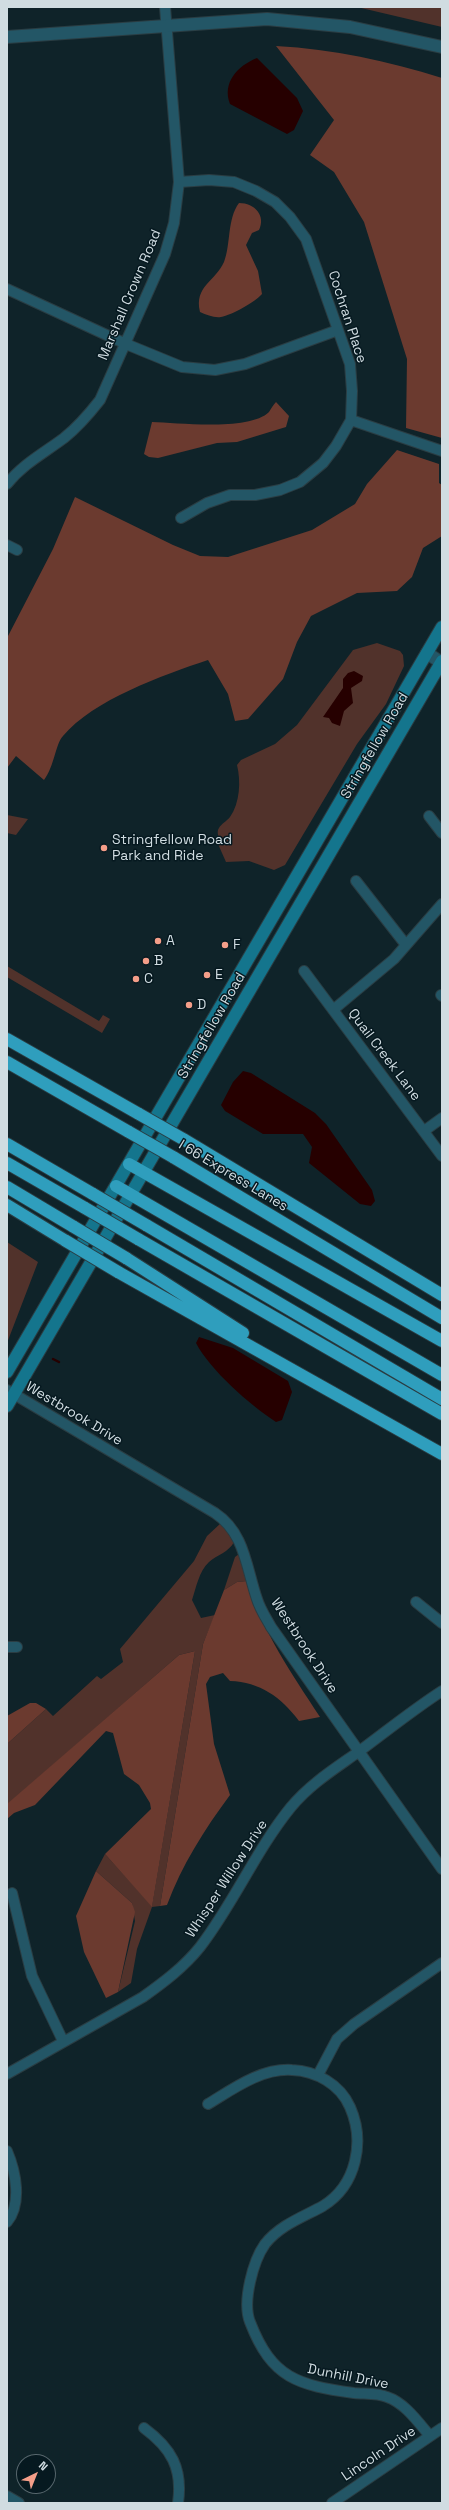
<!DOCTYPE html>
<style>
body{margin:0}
#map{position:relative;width:449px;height:2510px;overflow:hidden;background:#0f2329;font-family:"Space Grotesk",sans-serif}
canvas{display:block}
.frame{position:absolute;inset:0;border:8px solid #d0dce1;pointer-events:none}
.north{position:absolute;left:16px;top:2454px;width:40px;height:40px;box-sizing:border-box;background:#061920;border:1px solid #57676d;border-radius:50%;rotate:43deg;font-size:11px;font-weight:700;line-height:16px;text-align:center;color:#d0dce1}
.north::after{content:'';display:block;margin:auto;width:14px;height:18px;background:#f49e89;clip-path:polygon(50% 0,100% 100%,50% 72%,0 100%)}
</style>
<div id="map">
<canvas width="449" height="2510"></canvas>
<div class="frame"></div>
<div class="north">N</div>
</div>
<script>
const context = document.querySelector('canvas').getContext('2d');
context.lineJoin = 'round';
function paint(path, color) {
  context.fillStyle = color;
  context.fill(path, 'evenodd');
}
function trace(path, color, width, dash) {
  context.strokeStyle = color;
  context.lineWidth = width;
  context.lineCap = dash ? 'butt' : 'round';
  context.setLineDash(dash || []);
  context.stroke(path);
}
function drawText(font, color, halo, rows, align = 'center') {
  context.font = font + ' "Space Grotesk",sans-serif';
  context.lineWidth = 3;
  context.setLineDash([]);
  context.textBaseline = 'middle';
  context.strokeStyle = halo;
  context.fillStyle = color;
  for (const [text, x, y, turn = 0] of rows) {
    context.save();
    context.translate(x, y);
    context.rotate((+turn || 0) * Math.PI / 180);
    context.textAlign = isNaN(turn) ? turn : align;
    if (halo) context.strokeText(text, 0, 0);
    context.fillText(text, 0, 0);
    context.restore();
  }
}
paint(new Path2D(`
 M357 7H442V27Z
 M377 643 400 651 403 655 404 666 386 704 357 744 285 865 274 870 249 861 226 862 218 844 221 843C219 838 216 832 219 828 221 824 227 821 230 817 240 803 241 781 237 765L241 760 275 744 297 725 353 650Z
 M7 815 28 819 16 835 7 833Z
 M7 966 99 1021 103 1015 110 1019 102 1033 7 977Z
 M7 1242 38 1262 7 1343Z
 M221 1523 234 1542C229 1552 217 1555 209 1562 199 1571 196 1588 192 1600L201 1618 215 1615 203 1644 160 1906 152 1907 137 1949 131 1983 118 1992 135 1921 132 1903 96 1871 105 1854 152 1906 195 1651 179 1655 7 1805V1744L46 1709 53 1716 97 1676 101 1679 123 1662 120 1649 194 1561 207 1536Z
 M239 1554 247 1581 237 1582 224 1590 235 1557Z`), '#51322b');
paint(new Path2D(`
 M276 46C334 49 387 61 442 78V438L406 428 407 359 364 222 334 172 310 155 334 120Z
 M239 203C255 203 266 216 259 230L252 233 246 245 258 271 262 294C255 302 232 315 221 317 214 318 207 315 200 312 194 286 215 282 224 262 231 244 227 219 239 203Z
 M276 402 289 416 286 427 237 442 217 443 158 458 149 457 144 454 152 422C179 423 250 431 269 412 271 409 273 405 276 402Z
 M397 450 439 464V483L442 485V536L423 548 412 577 397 591 357 593 311 616 297 642 283 679 248 719 235 721 228 694 208 660C163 675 93 700 63 736 55 745 55 765 44 780L16 756 7 768V638L53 549 75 497 173 545 200 556 228 557 312 530 355 504 367 484Z
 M247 1581C264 1634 290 1671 320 1717L299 1721C281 1697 260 1682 230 1681L223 1673 210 1677 206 1684 214 1744 230 1795C204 1830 182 1865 167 1905L160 1906 203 1644 224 1590 237 1582Z
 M195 1651 152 1907 105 1854 151 1809 150 1803 139 1785 124 1774 113 1733 106 1731 35 1805 14 1813 7 1819V1804L179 1655Z
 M30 1703H36L46 1709 7 1744V1716Z
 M96 1871 132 1903 135 1912 118 1992 106 1998 84 1952 76 1916Z`), '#6b3a2f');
paint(new Path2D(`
 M257 58 297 98 303 111 294 130 287 134 230 104C222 83 237 66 257 58Z
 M354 671 363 676 362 681 351 688 353 703 344 711 340 726 332 723 329 718 323 717 343 688V679L348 673Z
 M243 1071 251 1073 315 1113 326 1124 372 1190 375 1201 371 1206 360 1204 309 1163 312 1147 303 1134H263L225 1111 221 1105 233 1082Z
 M199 1337 233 1348 288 1381 292 1392 282 1420 276 1422C250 1405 210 1370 196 1343Z`), '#260000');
trace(new Path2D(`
 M53 1359 59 1362`), '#260000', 2.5);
const minor = new Path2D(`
 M179 182 209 180 234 182 256 191 275 202 290 217 306 239 350 364 352 391 351 420 336 446 323 463 300 482 280 490 255 495H230L207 503 181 518
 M7 289 126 344 182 367 215 370 245 364 338 330
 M351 420 442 451
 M7 484C23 464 44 453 64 438 78 427 89 414 100 400L165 254 174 223 179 182 165 7
 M7 545 17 550
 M429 816 442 833
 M356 881 406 945
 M304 971 442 1156
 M441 995 442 996
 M333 1010 394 959 442 904
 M424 1131 442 1118
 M7 1390 215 1513C245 1533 246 1567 257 1599 260 1609 266 1618 271 1627L442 1869
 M416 1602 442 1623
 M7 1647H17
 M12 1893 32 1976 63 2041
 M7 2074 143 1997C164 1982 184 1967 200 1947 234 1903 256 1850 291 1807 311 1783 336 1768 361 1750 388 1730 414 1709 442 1691
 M318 2075 337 2039 354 2024 442 1963
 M208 2104C233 2089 261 2068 292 2070 316 2071 340 2084 350 2107 365 2141 357 2185 323 2206 303 2217 280 2225 265 2244 253 2261 242 2302 250 2322 272 2379 298 2385 354 2393 364 2394 378 2393 387 2397 405 2403 418 2422 430 2436
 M7 2151C16 2172 22 2204 7 2222
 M144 2428C171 2448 183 2468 178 2503
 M7 2496 19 2503
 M332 2503 442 2428`);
const tertiary = new Path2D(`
 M7 37 267 19 350 27 442 47
 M427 653 442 663`);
const secondary = new Path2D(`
 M7 1372 442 627
 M7 1406 442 661`);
const motorway = new Path2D(`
 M7 1039 139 1114
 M7 1062 129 1132
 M183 1139 442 1295
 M7 1144 93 1194
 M173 1157 442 1318
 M7 1163 85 1208
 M129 1164 442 1341
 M116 1186 442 1375
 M7 1187 74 1227
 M7 1205 66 1241
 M146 1225 442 1399
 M138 1239 442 1414
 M126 1258 243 1333
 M118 1272 442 1454`);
trace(minor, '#2a3d43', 12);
trace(tertiary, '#2a3d43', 14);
trace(secondary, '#2a3d43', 14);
trace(motorway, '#2a3d43', 14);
trace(minor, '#235666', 10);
trace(tertiary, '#235666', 12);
trace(secondary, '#14758d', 12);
trace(motorway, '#2f9ebd', 12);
const motorwayBridge = new Path2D(`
 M139 1114 183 1139
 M129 1132 173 1157
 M93 1194 146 1225
 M85 1208 138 1239
 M74 1227 126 1258
 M66 1241 118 1272`);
trace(motorwayBridge, '#2a3d43', 14, []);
trace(motorwayBridge, '#2f9ebd', 12);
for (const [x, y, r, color] of [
 [104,848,4,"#f49e89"],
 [158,941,4,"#f49e89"],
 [225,945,4,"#f49e89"],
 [146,961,4,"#f49e89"],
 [207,975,4,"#f49e89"],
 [136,979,4,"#f49e89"],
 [189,1005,4,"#f49e89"]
]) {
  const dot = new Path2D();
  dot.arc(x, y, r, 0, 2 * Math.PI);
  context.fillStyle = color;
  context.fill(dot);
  trace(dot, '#061920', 1.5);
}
drawText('14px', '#d0dce1', '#061920', [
 ["Marshall Crown Road",130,295,-67],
 ["Cochran Place",347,317,72],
 ["Stringfellow Road",375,746,-60],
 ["Stringfellow Road",212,1026,-60],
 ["Quail Creek Lane",384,1055,53],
 ["I 66 Express Lanes",233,1176,31],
 ["Westbrook Drive",74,1414,31],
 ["Westbrook Drive",304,1646,57],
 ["Whisper Willow Drive",227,1879,-57],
 ["Dunhill Drive",348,2377,11],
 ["Lincoln Drive",379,2454,-34]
]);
drawText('14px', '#d0dce1', '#061920', [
 ["Stringfellow Road",112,840],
 ["Park and Ride",112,856],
 ["A",166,941],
 ["F",233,945],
 ["B",154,961],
 ["E",215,975],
 ["C",144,979],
 ["D",197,1005]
], 'left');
</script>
